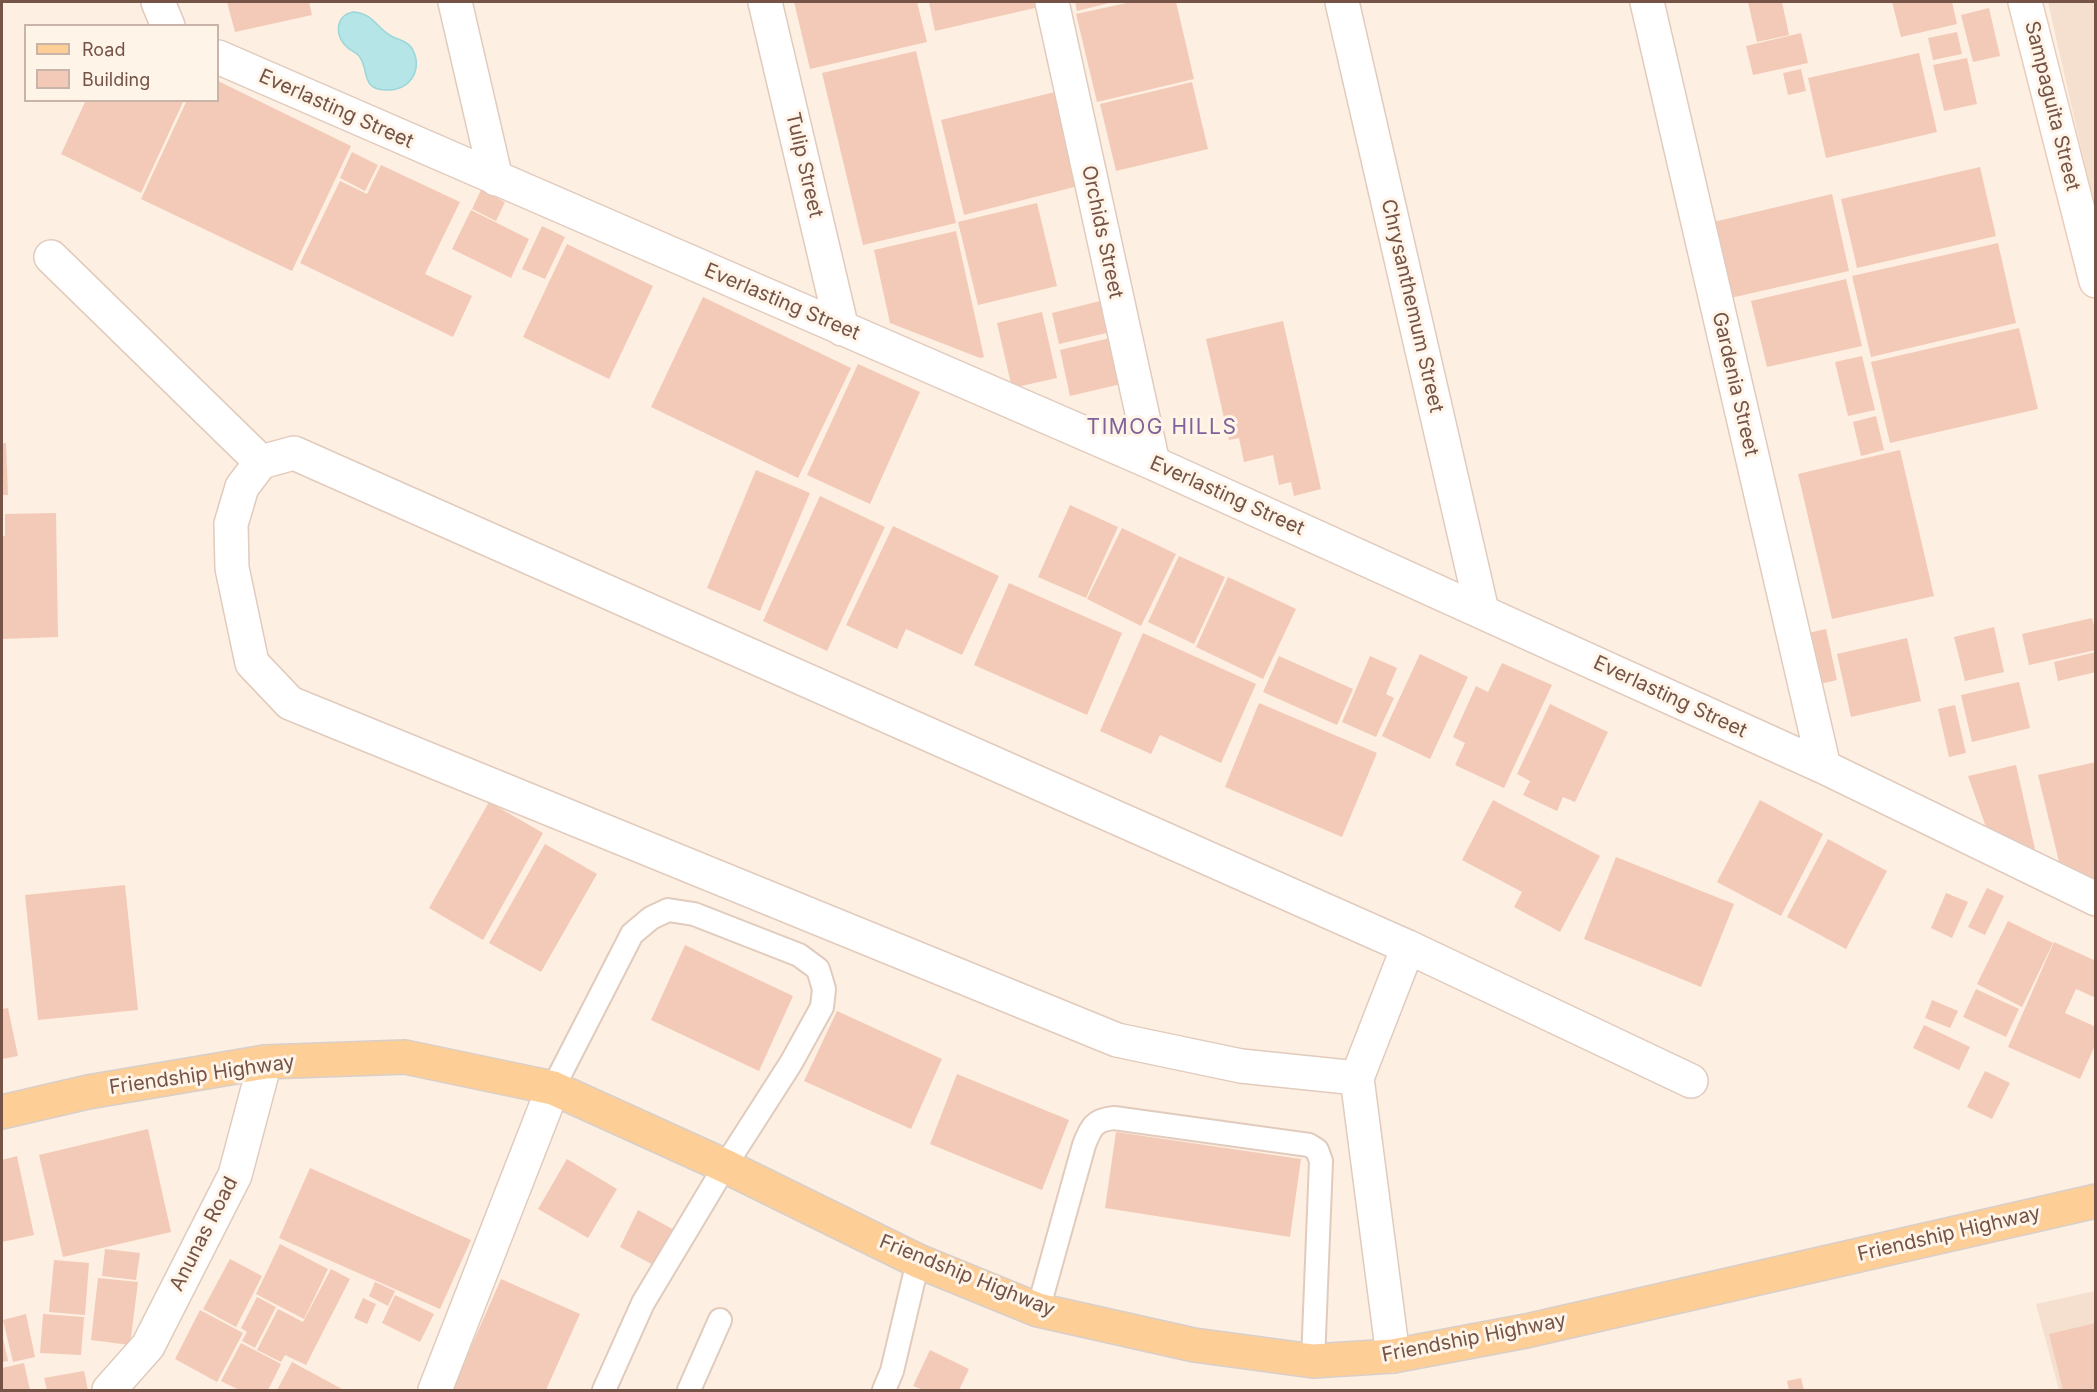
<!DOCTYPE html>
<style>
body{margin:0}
#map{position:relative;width:2097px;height:1392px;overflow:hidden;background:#fdefe1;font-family:Inter,sans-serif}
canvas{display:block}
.frame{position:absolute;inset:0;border:3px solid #755347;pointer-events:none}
.legend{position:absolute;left:24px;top:24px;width:195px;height:78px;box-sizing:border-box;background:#fff4e8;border:2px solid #c8b4a8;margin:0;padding:8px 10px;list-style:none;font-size:18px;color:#755347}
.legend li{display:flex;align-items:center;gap:12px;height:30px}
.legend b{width:30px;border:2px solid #c8b4a8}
</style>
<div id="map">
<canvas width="2097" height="1392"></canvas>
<div class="frame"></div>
<ul class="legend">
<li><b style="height:8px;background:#fece97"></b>Road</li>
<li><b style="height:16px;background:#f3cab8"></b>Building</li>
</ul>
</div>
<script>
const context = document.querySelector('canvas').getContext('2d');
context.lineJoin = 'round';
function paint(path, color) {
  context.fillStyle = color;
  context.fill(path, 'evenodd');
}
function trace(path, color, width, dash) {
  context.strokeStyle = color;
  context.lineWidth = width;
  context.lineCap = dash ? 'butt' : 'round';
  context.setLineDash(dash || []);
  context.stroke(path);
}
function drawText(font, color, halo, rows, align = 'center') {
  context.font = font + ' Inter,sans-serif';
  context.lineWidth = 6;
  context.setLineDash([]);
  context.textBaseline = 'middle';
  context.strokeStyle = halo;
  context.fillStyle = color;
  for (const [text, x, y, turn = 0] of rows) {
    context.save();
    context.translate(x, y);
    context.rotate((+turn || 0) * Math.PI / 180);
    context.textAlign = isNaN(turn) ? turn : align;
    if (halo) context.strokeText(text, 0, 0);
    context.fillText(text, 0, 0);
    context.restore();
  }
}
paint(new Path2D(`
 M2048 2H2095V210Z
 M2095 1291V1390H2059L2036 1304Z`), '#f5e0cf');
const water = new Path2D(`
 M353 12C375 14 375 27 391 36 398 40 406 40 411 47 424 66 412 90 389 90 359 91 370 69 359 56 356 52 351 51 348 48 334 36 335 16 353 12Z`);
paint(water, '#b5e5e7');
trace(water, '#9bd6d9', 1.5);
paint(new Path2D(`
 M227 2H309L312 15 235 32Z
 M794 2H917L927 42 810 69Z
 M929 2H1038L1039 7 935 31Z
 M1075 2H1113L1077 11Z
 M1131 2H1176L1194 79 1097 102 1076 14Z
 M1748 2H1782L1789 35 1757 42Z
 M1892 2H1952L1957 24 1901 37Z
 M1989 8 2000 56 1973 62 1961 15Z
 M1957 32 1962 54 1933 60 1928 38Z
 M1801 33 1808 63 1753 75 1746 46Z
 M916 51 956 223 863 245 822 73Z
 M1919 53 1937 132 1826 158 1808 78Z
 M1967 58 1977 104 1944 111 1933 65Z
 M1801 69 1806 91 1788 95 1783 73Z
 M218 81 351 146 292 271 141 199 187 100H218Z
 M1192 82 1208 149 1116 171 1100 104Z
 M1063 90 1086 184 964 215 941 120Z
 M86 100H184L141 193 61 154Z
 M352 152 378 165 365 191 340 178Z
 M381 165 460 202 425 274 472 296 453 337 300 263 340 181 367 194Z
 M1980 167 1996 236 1857 268 1841 199Z
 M481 190 505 202 496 221 472 209Z
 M1832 194 1849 271 1726 299 1709 223Z
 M1037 203 1057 286 978 305 958 222Z
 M471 210 529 239 511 278 452 249Z
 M542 226 565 237 545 279 522 269Z
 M956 231 984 357 980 358 890 323 874 250Z
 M1998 243 2016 323 1871 357 1852 276Z
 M567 244 653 286 609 379 523 337Z
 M1846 279 1862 346 1767 367 1751 301Z
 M703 297 851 368 798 478 651 407Z
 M1104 300 1111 332 1059 344 1052 313Z
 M1042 312 1057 378 1012 388 997 323Z
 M1283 321 1321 489 1294 496 1291 482 1279 485 1273 455 1244 462 1239 438 1229 440 1206 339Z
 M2019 328 2038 409 1890 443 1871 362Z
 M1110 338 1121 384 1070 396 1060 350Z
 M1862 356 1875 410 1848 416 1835 362Z
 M858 364 920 392 870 504 807 475Z
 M1876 416 1884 450 1861 456 1853 422Z
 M2 443H6L8 495H2Z
 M1900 450 1934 596 1832 619 1798 474Z
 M756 470 810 493 760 611 707 588Z
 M820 496 885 527 827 651 763 621Z
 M1070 505 1118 527 1086 598 1038 577Z
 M56 513 58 637 2 639V536H5V514Z
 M893 526 999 576 962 655 906 629 897 649 846 625Z
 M1122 528 1176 554 1141 626 1087 599Z
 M1179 556 1225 577 1194 644 1148 622Z
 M1228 577 1296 609 1263 679 1196 647Z
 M1009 583 1122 633 1087 715 974 665Z
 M2092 618 2096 633V650L2029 665 2022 634Z
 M1994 627 2004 672 1965 681 1954 637Z
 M1826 629 1837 680 1807 687 1795 636Z
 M1143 633 1256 684 1221 763 1160 735 1151 754 1100 731Z
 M1907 638 1921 701 1851 717 1837 654Z
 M2096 652V672L2058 681 2054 662Z
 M1420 654 1468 677 1430 759 1382 736Z
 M1279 656 1353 689 1337 725 1263 692Z
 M1370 656 1397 668 1386 694 1394 698 1376 737 1342 722Z
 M1502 663 1552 685 1504 788 1455 765 1465 743 1453 737 1476 686 1488 692Z
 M2019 682 2030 728 1972 742 1961 695Z
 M1259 703 1377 753 1342 837 1225 787Z
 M1550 704 1608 732 1575 802 1563 797 1557 811 1523 795 1530 781 1517 774Z
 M1955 705 1966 753 1949 757 1938 709Z
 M2096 762V895L2063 878 2038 775Z
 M2016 765 2035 849 1993 847 1968 776Z
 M1493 800 1600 856 1560 932 1514 907 1522 892 1462 860Z
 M1760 800 1823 834 1781 916 1717 882Z
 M489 802 543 833 483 940 429 908Z
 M1828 839 1887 871 1846 949 1787 917Z
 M545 844 597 874 541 972 489 943Z
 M1616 857 1734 904 1701 987 1584 939Z
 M125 885 138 1010 38 1020 25 895Z
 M1987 888 2004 896 1985 935 1968 927Z
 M1946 893 1968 902 1952 938 1931 928Z
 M2008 921 2053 943 2022 1007 1977 984Z
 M2054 942 2096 961V998L2076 989 2065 1013 2096 1027V1043L2080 1079 2008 1047Z
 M685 945 793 996 759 1071 651 1020Z
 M1976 989 2019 1009 2006 1037 1963 1017Z
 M1932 1000 1958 1011 1950 1028 1925 1018Z
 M8 1008 18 1056 2 1059V1009Z
 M837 1011 942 1059 911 1129 804 1081Z
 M1924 1025 1970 1047 1959 1070 1913 1048Z
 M1985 1071 2010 1083 1992 1119 1967 1107Z
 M957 1074 1069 1120 1042 1190 930 1144Z
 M148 1129 171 1232 63 1257 39 1155Z
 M1116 1132 1301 1159 1290 1237 1105 1208Z
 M17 1156 34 1235 2 1242V1160Z
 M567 1159 617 1189 588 1238 538 1209Z
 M310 1168 471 1240 440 1309 279 1238Z
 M638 1210 676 1231 657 1267 620 1247Z
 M280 1244 328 1269 304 1319 256 1294Z
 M105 1249 140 1253 136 1280 102 1276Z
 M230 1259 262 1276 236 1327 203 1309Z
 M54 1260 89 1263 85 1315 49 1312Z
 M331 1269 350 1279 306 1365 285 1355 281 1362 257 1350 278 1309 303 1322Z
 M98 1278 138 1282 130 1345 91 1340Z
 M501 1279 580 1314 546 1390H452Z
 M375 1282 395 1291 388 1306 369 1296Z
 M395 1295 434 1314 420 1342 382 1323Z
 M257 1297 276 1307 255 1348 242 1341 247 1332 241 1328Z
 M363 1298 376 1304 367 1324 354 1318Z
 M200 1310 243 1333 217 1382 175 1359Z
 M26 1314 35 1357 13 1362 3 1320Z
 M43 1314 84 1317 81 1355 40 1353Z
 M2096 1323V1390H2063L2049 1334Z
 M2 1334 8 1361 2 1362Z
 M241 1343 281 1364 268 1390H239L221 1381Z
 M930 1350 969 1369 959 1390H923L913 1386Z
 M292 1362 342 1389 341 1390H277Z
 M24 1363 30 1390H2V1368Z
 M84 1371 88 1390H47L44 1378Z
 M1801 1378 1804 1390H1789L1787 1381Z`), '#f3cab8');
const service = new Path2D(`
 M553 1088 632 934 651 918 668 910 694 914 799 955 818 969 824 989 822 1007 791 1063 725 1166 643 1303 604 1390
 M1038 1310 1084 1145C1091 1127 1094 1120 1114 1118L1309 1145 1317 1150 1321 1161 1313 1361
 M689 1390 720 1320
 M884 1390 892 1371 918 1261`);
const minor = new Path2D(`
 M158 2 168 26
 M455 2 496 179
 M765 2 842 329
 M1052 2 1153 463
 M1342 2 1482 611
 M1647 2 1824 767
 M218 57 1153 463 1824 767 2096 899
 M51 257 261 462
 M1357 1078 1241 1066 1117 1040 290 703 252 663 232 568 231 524 242 487 261 462 294 453 1408 947 1691 1081
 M1393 1356 1357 1078 1408 947
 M435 1390 553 1088`);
const tertiary = new Path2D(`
 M109 1390 148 1346 235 1175 265 1062`);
const secondary = new Path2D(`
 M2025 2 2096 281`);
const primary = new Path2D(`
 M2 1112 88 1092 265 1062 405 1057 553 1088 725 1166 918 1261 1038 1310 1194 1345 1313 1361 1393 1356 1526 1331 2096 1201`);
trace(service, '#e1cbbd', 26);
trace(minor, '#e1cbbd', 36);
trace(tertiary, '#e1cbbd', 36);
trace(secondary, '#e9cdbc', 36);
trace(primary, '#d8cfcb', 36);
trace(service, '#fff', 22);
trace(minor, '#fff', 33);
trace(tertiary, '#fff', 33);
trace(secondary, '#fff', 33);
trace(primary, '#fece97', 33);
drawText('20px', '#755347', '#fff4e8', [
 ["Sampaguita Street",2052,106,76],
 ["Everlasting Street",336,109,24],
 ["Tulip Street",804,165,77],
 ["Orchids Street",1102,232,78],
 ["Everlasting Street",782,302,23],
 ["Chrysanthemum Street",1412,306,77],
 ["Gardenia Street",1735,384,77],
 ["Everlasting Street",1227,496,24],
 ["Everlasting Street",1670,697,25],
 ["Friendship Highway",202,1075,-8],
 ["Anunas Road",204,1234,-63],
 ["Friendship Highway",1949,1234,-13],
 ["Friendship Highway",967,1276,22],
 ["Friendship Highway",1474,1338,-11]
]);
context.letterSpacing = '1.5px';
drawText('21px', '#816299', '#fff4e8', [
 ["TIMOG HILLS",1162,428]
]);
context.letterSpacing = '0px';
</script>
